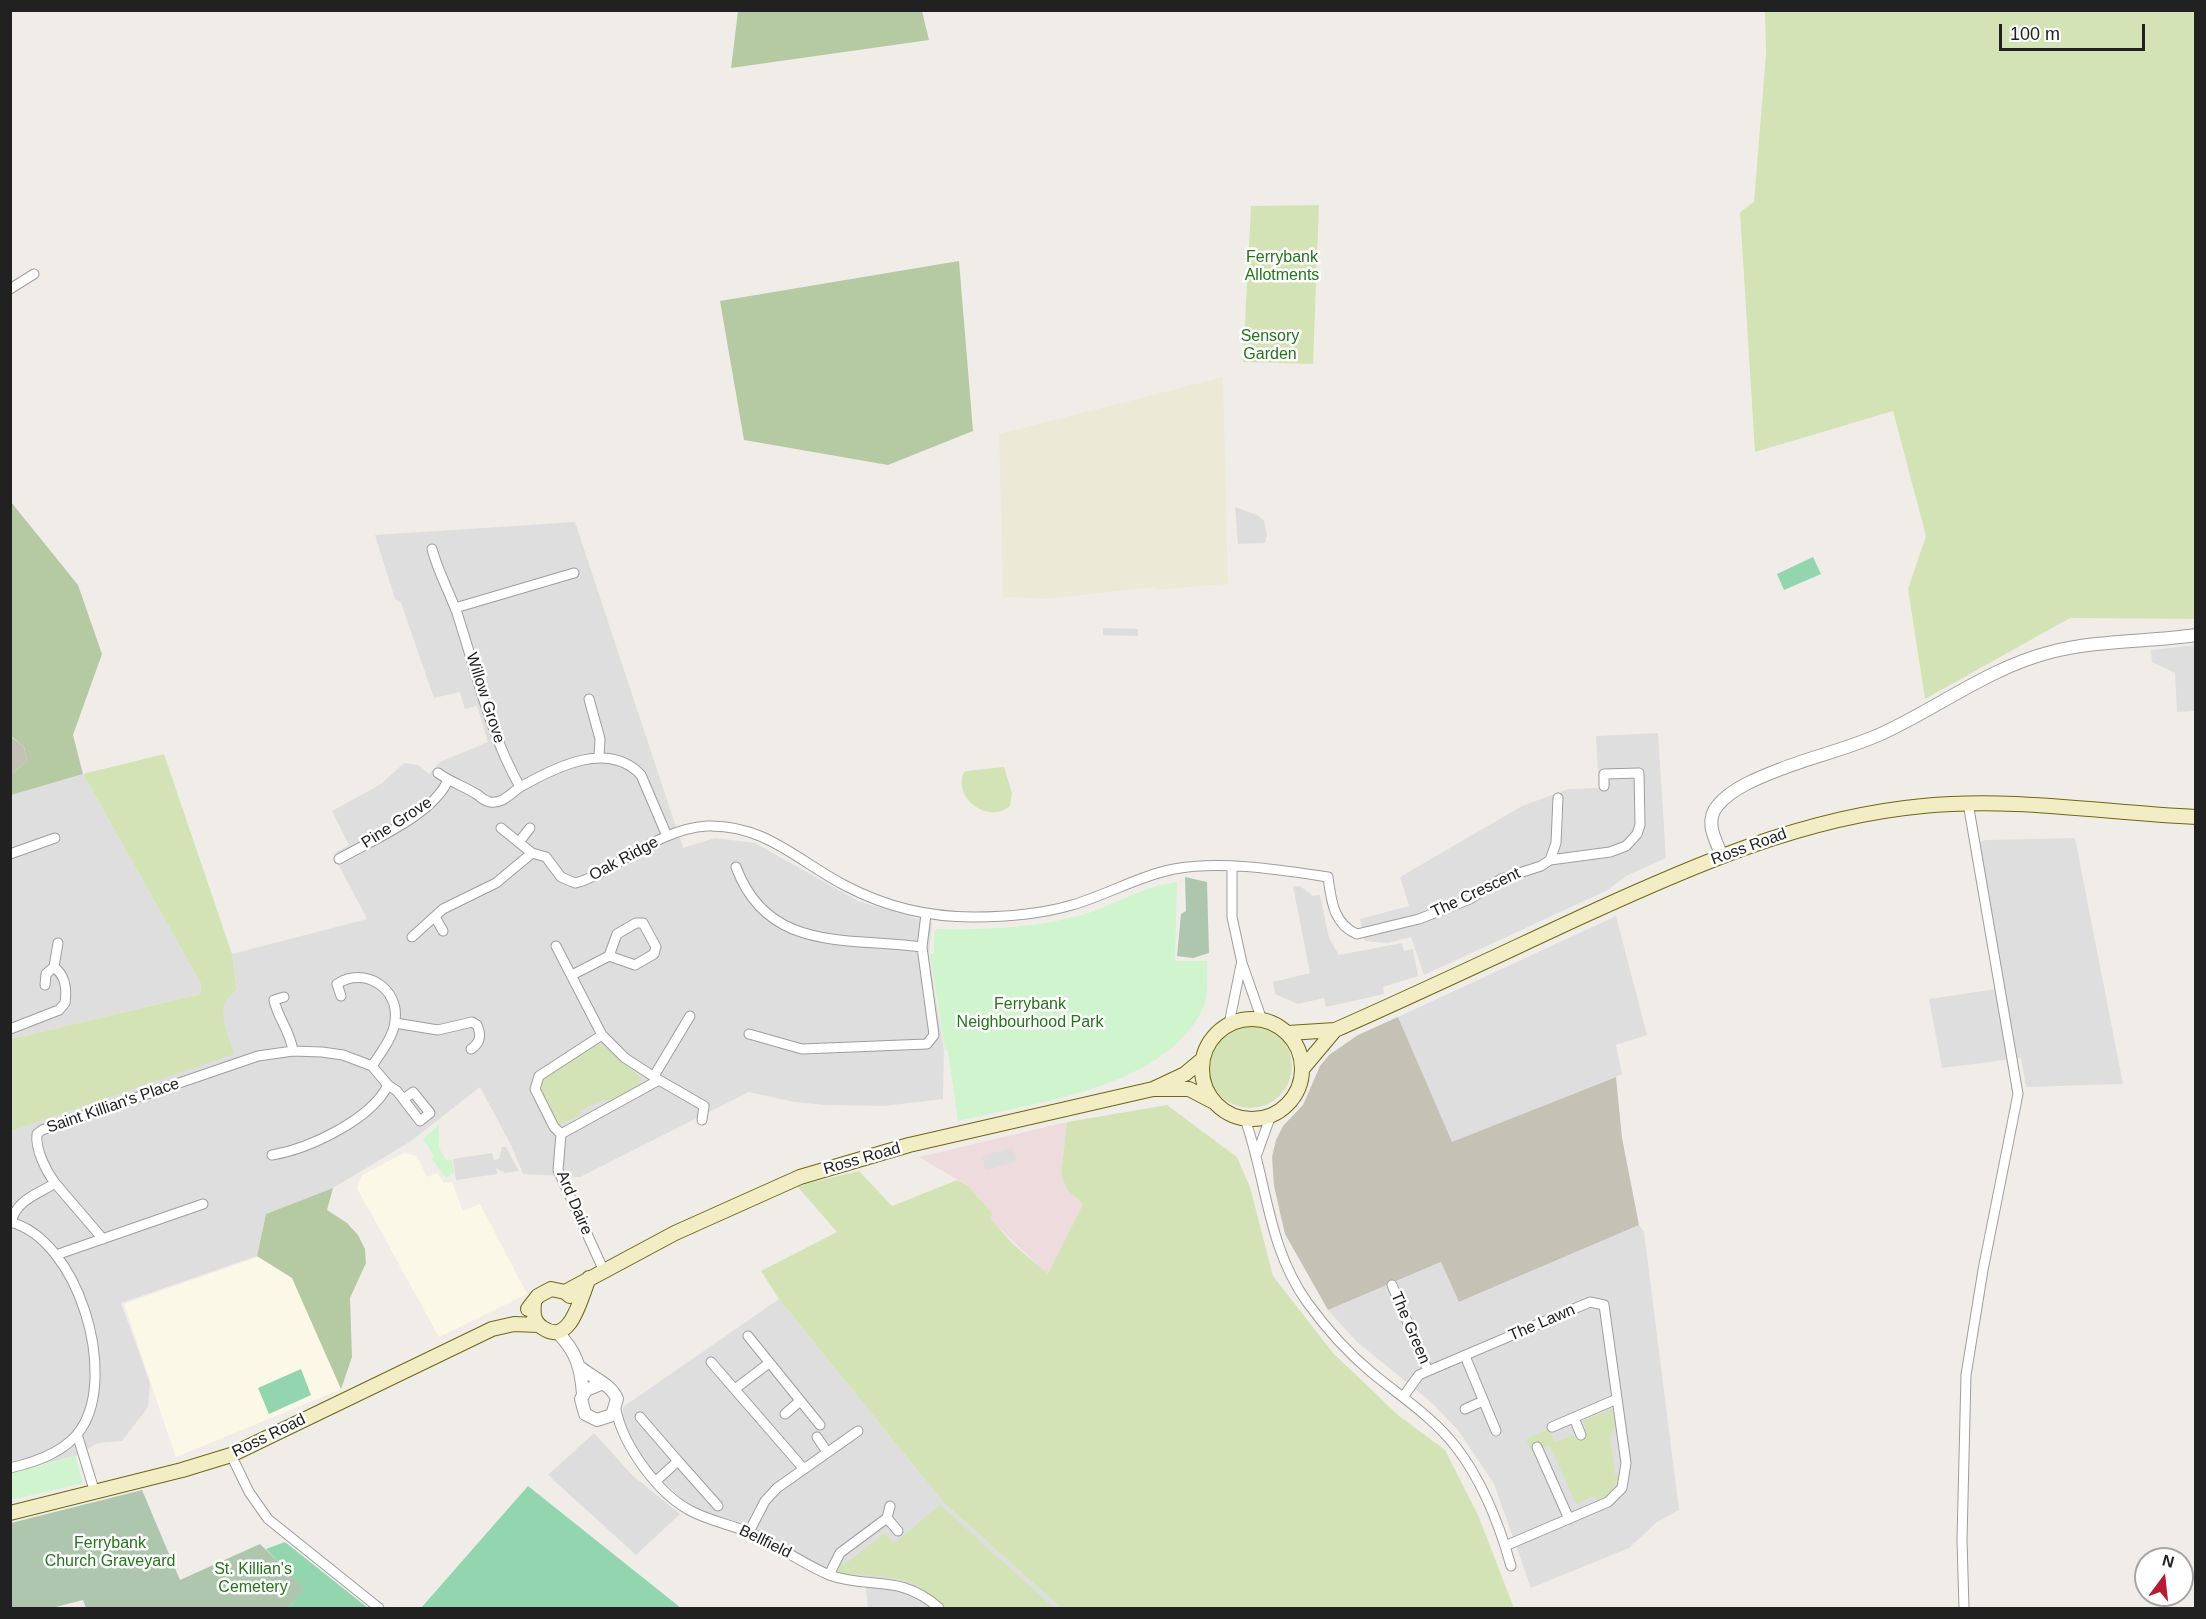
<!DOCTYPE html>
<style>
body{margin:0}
#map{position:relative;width:2206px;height:1619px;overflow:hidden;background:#f0ede9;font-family:Helvetica,sans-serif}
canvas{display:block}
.frame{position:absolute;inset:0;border:12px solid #212121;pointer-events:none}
.north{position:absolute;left:2134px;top:1547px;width:60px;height:60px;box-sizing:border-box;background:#fff;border:2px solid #a6a6a6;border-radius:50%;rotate:15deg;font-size:16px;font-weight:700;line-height:24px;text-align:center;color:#212121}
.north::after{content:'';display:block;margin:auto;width:21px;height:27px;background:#b81a36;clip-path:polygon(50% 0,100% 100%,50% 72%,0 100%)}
.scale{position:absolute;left:1999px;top:24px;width:146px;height:27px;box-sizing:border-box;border:3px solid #212121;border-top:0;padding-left:8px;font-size:18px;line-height:21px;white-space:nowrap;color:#212121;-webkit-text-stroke:4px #fff;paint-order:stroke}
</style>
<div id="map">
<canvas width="2206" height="1619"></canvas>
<div class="frame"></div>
<div class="north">N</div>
<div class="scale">100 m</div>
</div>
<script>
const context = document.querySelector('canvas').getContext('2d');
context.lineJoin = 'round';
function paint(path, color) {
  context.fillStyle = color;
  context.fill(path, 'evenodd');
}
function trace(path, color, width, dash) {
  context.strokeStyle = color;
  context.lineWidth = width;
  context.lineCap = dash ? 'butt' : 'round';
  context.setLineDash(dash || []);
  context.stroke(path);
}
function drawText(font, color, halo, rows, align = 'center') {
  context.font = font + ' Helvetica,sans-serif';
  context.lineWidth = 5;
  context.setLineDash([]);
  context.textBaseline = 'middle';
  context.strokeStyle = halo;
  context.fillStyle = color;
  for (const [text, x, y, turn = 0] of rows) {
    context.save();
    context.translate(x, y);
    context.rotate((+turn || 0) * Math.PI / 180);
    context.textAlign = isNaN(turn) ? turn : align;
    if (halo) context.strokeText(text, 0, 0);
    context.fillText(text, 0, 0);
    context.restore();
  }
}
paint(new Path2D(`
 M575 522 683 848 715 838 755 843 858 901 932 923 929 955 944 1051 943 1099 884 1106 826 1105 794 1102 749 1092 580 1177 523 1174 512 1147 480 1087 411 1141 333 1188 266 1214 257 1256 121 1303 150 1383 148 1407 122 1441 98 1443 75 1456 11 1472V1131L42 1120 222 1008 227 996 237 990 232 954 367 919 333 854 349 845 332 811 381 784 404 763 418 765 429 774 440 762 488 742 477 706 465 709 460 692 434 698 401 603 395 599 375 535Z
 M2195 645V711L2177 712 2175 673 2152 662 2151 650Z
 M1658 733 1666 858 1626 876 1608 890 1424 975 1411 937 1388 943 1365 941 1360 919 1409 906 1400 877 1522 806 1568 789 1599 788 1596 736Z
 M83 774 201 984 200 994 11 1039 10 795Z
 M2075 838 2123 1084 2026 1087 2021 1058 1942 1068 1929 999 1996 989 1972 844 1986 840Z
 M1616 916 1647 1035 1616 1045 1622 1074 1452 1143 1398 1017Z
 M1639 1225 1644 1232 1679 1510 1657 1522 1629 1548 1531 1588 1494 1484 1458 1430 1431 1402 1357 1342 1328 1310 1442 1262 1460 1302Z
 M779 1299 943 1502 1061 1608H868L865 1579 844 1577 709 1516 688 1505 649 1468 622 1422 623 1407Z`), '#dfdede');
paint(new Path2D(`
 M1067 1122 1061 1174 1067 1190 1083 1204 1048 1275 989 1218 993 1214 968 1186 919 1157Z`), '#eedbdd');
paint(new Path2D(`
 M404 1153 417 1156 427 1177 437 1173 444 1183 452 1182 463 1211 480 1204 527 1294 439 1337 357 1188 362 1175Z
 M258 1257 292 1278 341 1389 176 1457 124 1304Z`), '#fcf8e7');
paint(new Path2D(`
 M10 736 24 747 27 761 11 774Z
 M1398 1017 1452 1142 1616 1077 1622 1138 1639 1225 1459 1302 1441 1262 1328 1310 1285 1234 1274 1186 1272 1157 1276 1140 1283 1126 1303 1105 1320 1066 1329 1055 1358 1035Z`), '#c4c1b5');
paint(new Path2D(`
 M1223 377 1228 584 1156 590V587L1046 599 1003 597 999 434Z`), '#ecead7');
paint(new Path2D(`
 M1765 11H2195V619L2070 618 1925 699 1908 589 1926 536 1893 411 1755 452 1740 212 1754 202 1766 54Z
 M1319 205 1313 364 1243 362 1251 206Z
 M164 754 232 954 237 990C212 1005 228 1030 234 1054L11 1131V1039L200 994 201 984 83 774Z
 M1004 767 1012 793 1010 806C989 824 954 800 963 774L966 771Z
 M1208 1066a42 42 0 1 1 84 0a42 42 0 1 1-84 0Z
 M596 1042C601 1043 639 1074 641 1079L640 1086 608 1101 605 1099 580 1111V1115L559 1125 554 1122 538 1086 540 1080 575 1059V1055Z
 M1167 1105 1237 1157 1250 1187 1273 1276 1333 1353 1399 1416 1445 1450 1478 1515 1514 1608H1061L943 1502 779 1299 761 1271 837 1232 797 1186 859 1171 892 1206 957 1180 968 1186 993 1214 990 1218 1013 1244 1048 1274 1083 1204 1067 1190 1061 1174 1067 1122Z
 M1612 1409 1615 1427 1610 1436 1615 1474 1620 1476 1609 1495 1598 1500 1595 1496 1576 1504 1550 1446 1531 1451 1526 1439 1549 1429 1555 1442 1574 1435 1582 1439 1586 1437 1584 1420Z
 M940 1505 1054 1608H947L916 1585 896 1578 840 1573 836 1570 837 1565H844L885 1533 894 1543Z`), '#d4e3b6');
paint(new Path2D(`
 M738 11H922L929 40 731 68Z
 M959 261 973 431 888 465 744 440 720 301Z
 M11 502 78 585 102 654 73 735 83 774 11 795V774L27 761 24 747 11 736Z
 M333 1188 327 1210 347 1223 358 1235 365 1249 366 1263 350 1298 352 1357 341 1389 292 1278 257 1256 266 1214Z`), '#b5caa3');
paint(new Path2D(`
 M1185 877 1207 882 1209 953 1193 958 1177 956 1181 914 1186 911Z
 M142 1490 180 1580 260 1544 305 1588 288 1608H86L83 1600 52 1608H11V1523Z`), '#aec6ad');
paint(new Path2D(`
 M1177 882 1175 961H1207C1207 976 1209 997 1202 1011 1161 1089 1036 1102 958 1121L948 1051 945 1049 930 954 934 953V932L937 929C987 930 1033 928 1082 915 1115 905 1143 886 1177 882Z
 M439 1125V1148L446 1160H452L454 1172 446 1178 431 1158 434 1156 423 1139Z
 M75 1456 83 1483 11 1500V1473Z`), '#d0f4cd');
paint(new Path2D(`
 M1813 557 1821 574 1784 590 1777 574Z
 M301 1369 311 1395 269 1414 258 1388Z
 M528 1486 681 1608H421Z
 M285 1542 368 1608H288L304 1588 266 1549Z`), '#92d5af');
paint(new Path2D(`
 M1235 507 1257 515 1264 521 1267 535 1265 543 1238 544Z
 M1103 628 1138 629V636L1103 635Z
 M1293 886H1300L1313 896 1320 895 1329 938 1339 955 1402 943 1404 951 1413 949 1418 976 1383 987 1384 994 1326 1007 1324 998 1298 1004 1275 994 1273 982 1310 973Z
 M502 1147H506L519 1171 505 1173 496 1168 497 1174 456 1180 453 1159 492 1153 494 1160 499 1159Z
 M1012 1148 1018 1161 986 1170 982 1156Z
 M594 1433 632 1475 680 1514 636 1555 548 1475Z`), '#ddd');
const minor = new Path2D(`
 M10 289 34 274
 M432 549C438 572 449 591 457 613 476 671 490 734 520 787
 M455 608 574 573
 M589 699 600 739 599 756
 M438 773C450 782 464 786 478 795 481 798 486 801 490 802 504 804 511 792 522 786 556 767 608 740 641 775L667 836
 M501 828 532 853 546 857 561 877 575 883C587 881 597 874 608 868 639 851 671 828 707 826 765 824 799 862 846 886 886 907 928 917 973 917 1005 917 1041 914 1072 905 1107 895 1138 876 1174 869 1221 860 1281 870 1328 877 1331 899 1333 924 1357 934L1419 919 1470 899 1501 879 1541 866 1550 860 1610 852 1626 846 1637 834 1640 825 1639 773 1604 774V786
 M519 842 530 828
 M10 854 55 838
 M339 859C372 840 433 815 448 780
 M1550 860 1556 843 1558 798
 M736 867C768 953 847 937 922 947
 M1232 867V917L1242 963 1262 1020
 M435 917 443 931
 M412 937 443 909 496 883 532 853
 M556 946 602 1035
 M572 975 609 956 617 934 636 923H643L656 947 654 954 635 965 609 956
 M45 985 46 974 54 967
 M341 996 337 984C364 966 400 988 395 1021 394 1036 380 1054 372 1066
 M284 997 274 1000C278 1019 290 1030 293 1051
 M395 1023 438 1030 472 1022 477 1025C482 1036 480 1043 471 1049
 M1229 1024 1241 965
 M10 1029 59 1010 65 1003C67 989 66 976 54 967L58 943
 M749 1034 802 1049 927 1044 934 1035 922 947 926 914
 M654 1076 690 1016
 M659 1080 704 1106 702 1120
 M1245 1119C1267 1181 1267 1246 1307 1302 1325 1327 1347 1352 1371 1372 1400 1396 1433 1417 1456 1447 1483 1482 1499 1523 1511 1566
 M561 1134 659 1080 625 1058 602 1035 539 1076 535 1089 554 1127 561 1134 558 1170 603 1269
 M1257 1154 1271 1115
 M272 1155C308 1149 371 1120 388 1085
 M55 1183 103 1239
 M10 1222C78 1239 118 1374 81 1429 66 1452 36 1462 10 1468
 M11 1222C17 1199 37 1195 55 1183 46 1171 35 1149 37 1134L42 1130 258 1056 293 1051 322 1052 343 1055 372 1066 388 1085 397 1091 420 1121 430 1113 413 1092 404 1099
 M56 1255 203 1204
 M1392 1285 1428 1371
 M748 1336 820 1425
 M1465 1356 1496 1431
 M711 1362 803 1468
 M735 1389 769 1363
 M1403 1397 1419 1375 1428 1371 1590 1302 1604 1305 1626 1463 1622 1488 1608 1502 1505 1546
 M1465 1409 1483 1401
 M616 1410C623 1445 658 1494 691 1511 710 1521 732 1525 751 1533 778 1546 802 1563 829 1575 872 1590 899 1573 939 1608
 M785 1414 800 1401
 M640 1417 678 1461
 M1574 1418 1581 1435
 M1552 1427 1617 1399
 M77 1434 95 1493
 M817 1437 827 1452
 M1537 1447 1569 1519
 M231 1455 249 1492 268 1519 379 1608
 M656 1481 678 1461 718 1506
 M887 1518 898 1531
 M887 1518 890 1506
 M749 1532 765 1501 777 1488 858 1431
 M829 1575 840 1553 887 1518
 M1964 1608 1962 1540 1966 1375 1983 1270 2018 1094 1968 803`);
const tertiary = new Path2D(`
 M1722 856C1715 839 1704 821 1718 805 1732 788 1760 777 1781 769 1814 756 1851 748 1883 733 1939 707 1991 667 2051 652 2097 640 2148 642 2196 635
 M557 1332C576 1351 581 1367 583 1394
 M581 1368C593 1378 612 1385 617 1399L612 1415 597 1420 585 1414 581 1399 586 1390 601 1384`);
const secondary = new Path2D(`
 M1202 1069a50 50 0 1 1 100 0a50 50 0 1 1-100 0Z
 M1288 1033 1335 1030C1419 993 1501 954 1583 916 1692 866 1803 817 1923 806 2015 797 2105 813 2196 817
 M1303 1068 1335 1030
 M1155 1089H1189L1214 1102
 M565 1292 675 1233 800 1177 909 1145 1153 1089 1185 1074 1203 1059
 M534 1303C533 1313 533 1322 543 1328 571 1347 581 1296 589 1278
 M528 1309 538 1296 551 1289 565 1292 570 1296
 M10 1513 182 1470 231 1455 492 1329 514 1324 538 1325`);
trace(minor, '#9e9e9e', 11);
trace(tertiary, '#9e9e9e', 14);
trace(secondary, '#6d6713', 16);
trace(minor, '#fff', 9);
trace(tertiary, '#fff', 12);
trace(secondary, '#f2edc5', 14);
drawText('16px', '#23741a', '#fff', [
 ["Ferrybank",1282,258],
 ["Allotments",1282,276],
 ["Sensory",1270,337],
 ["Garden",1270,355],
 ["Ferrybank",1030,1005],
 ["Neighbourhood Park",1030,1023],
 ["Ferrybank",110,1544],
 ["Church Graveyard",110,1562],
 ["St. Killian's",253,1570],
 ["Cemetery",253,1588]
]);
drawText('16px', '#212121', '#fff', [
 ["Willow Grove",485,698,72],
 ["Pine Grove",397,823,-33],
 ["Ross Road",1749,847,-20],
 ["Oak Ridge",624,859,-28],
 ["The Crescent",1476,893,-25],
 ["Saint Killian's Place",113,1106,-19],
 ["Ross Road",862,1159,-16],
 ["Ard Daire",574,1203,67],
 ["The Lawn",1542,1323,-23],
 ["The Green",1410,1328,67],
 ["Ross Road",269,1436,-26],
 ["Bellfield",765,1542,26]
]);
</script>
